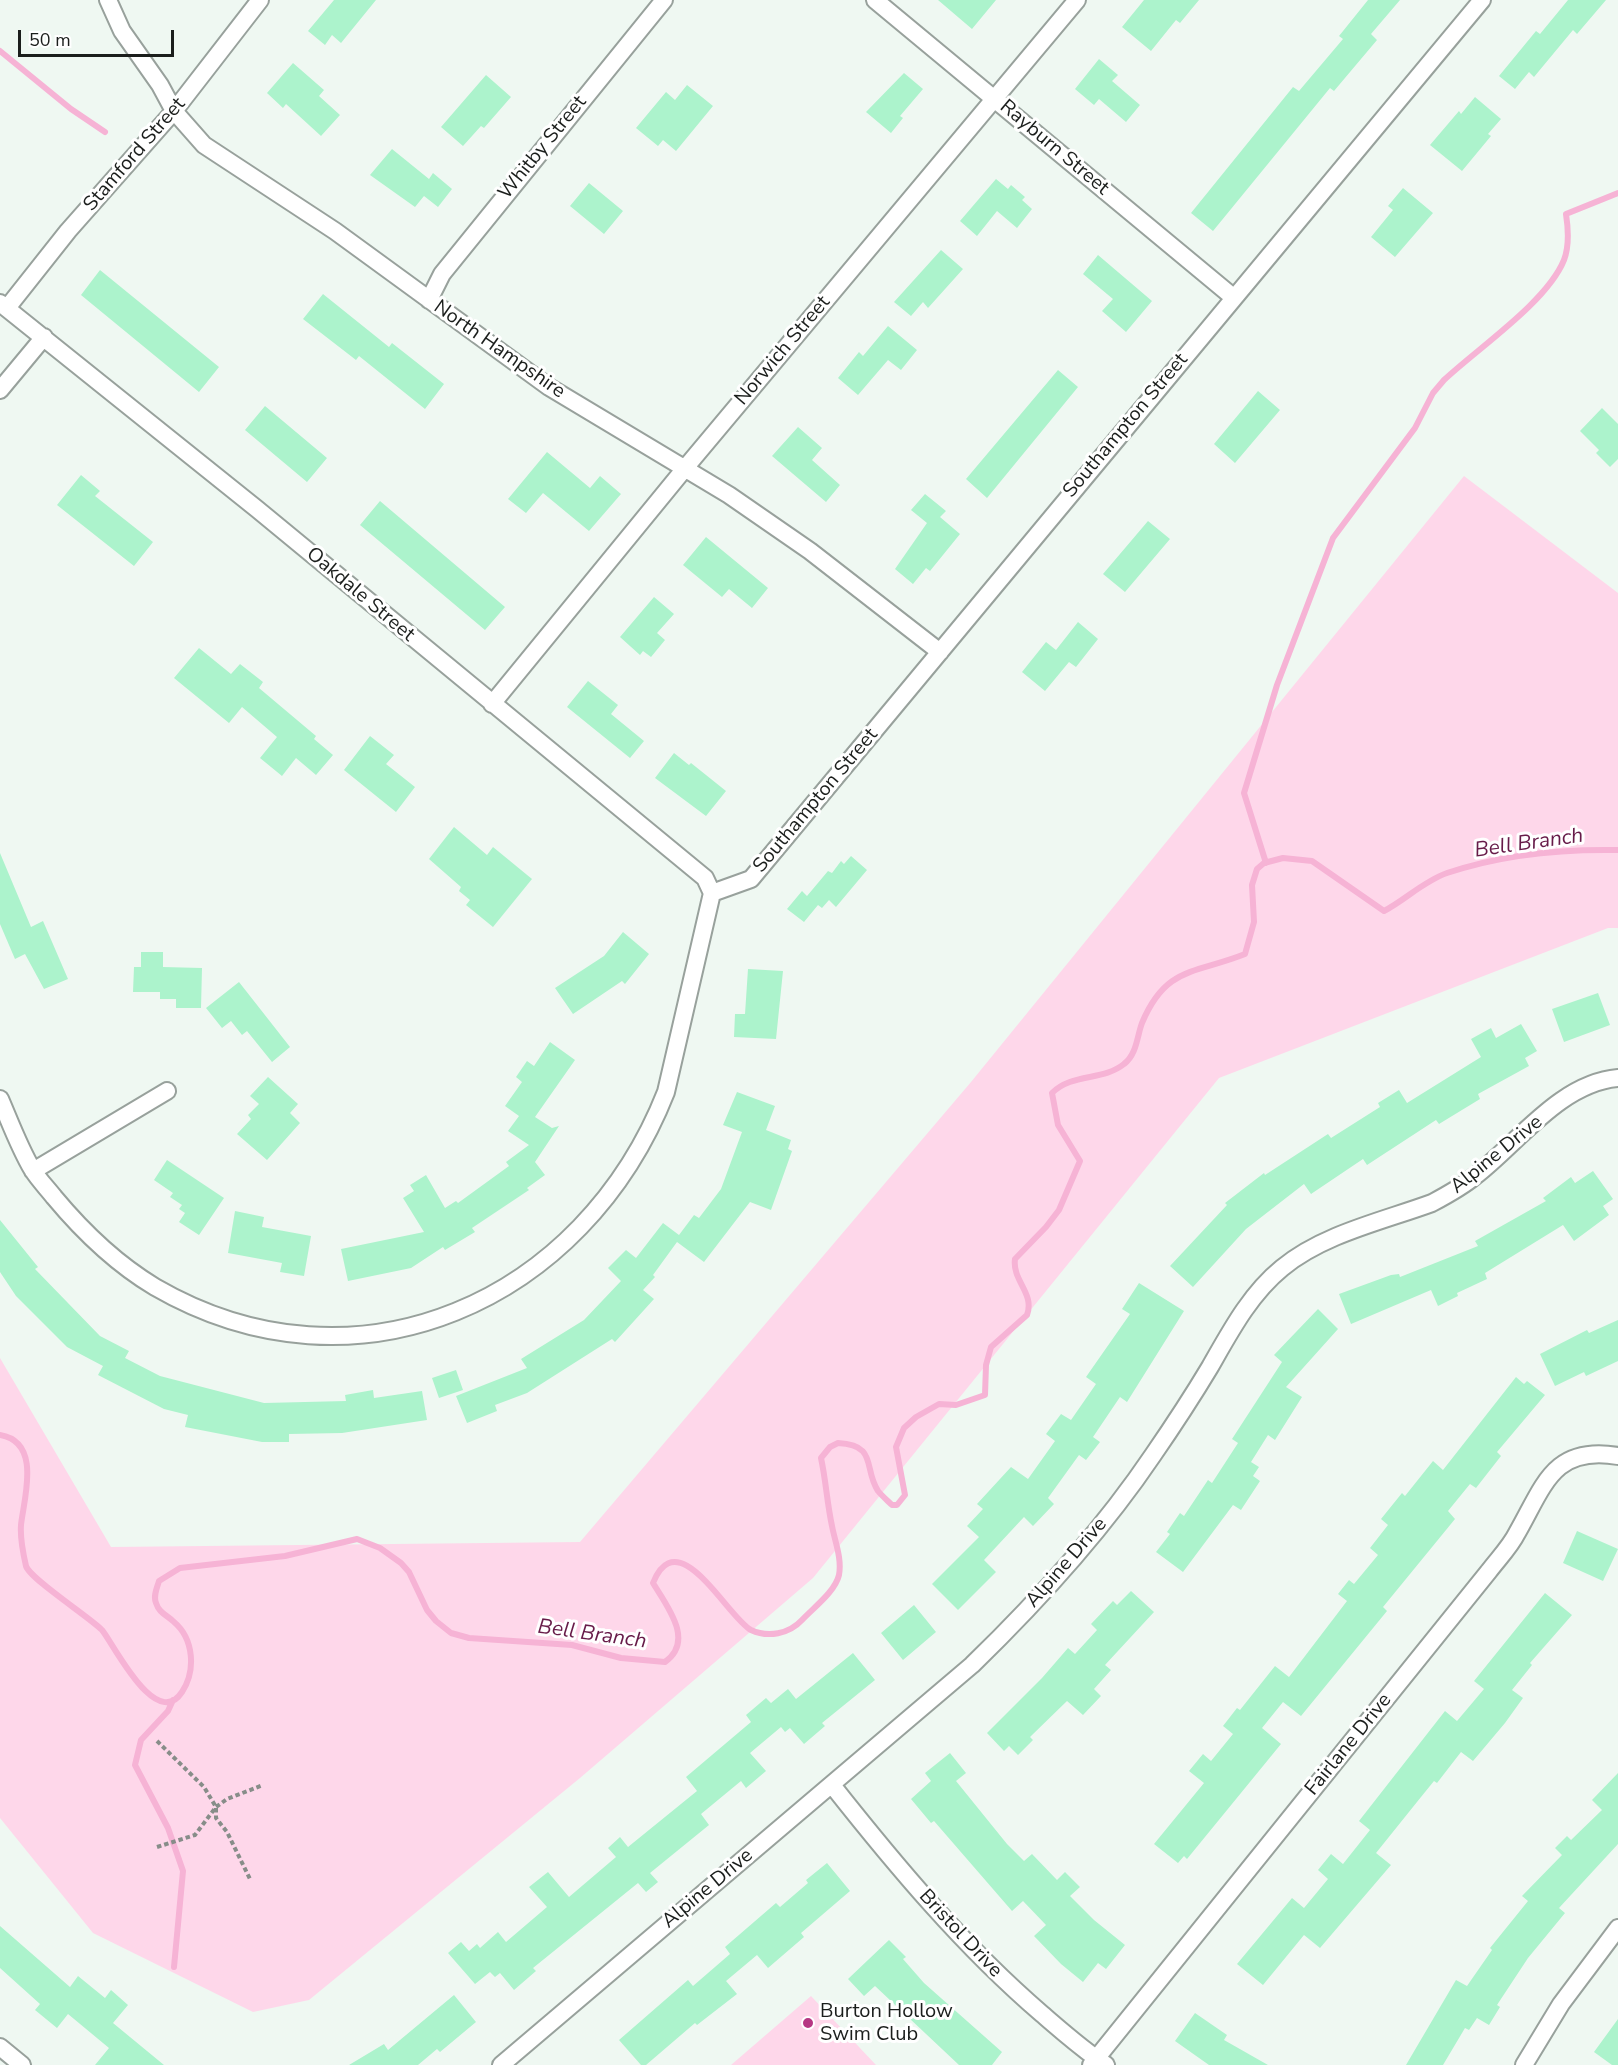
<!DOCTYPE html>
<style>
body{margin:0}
#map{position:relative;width:1618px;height:2065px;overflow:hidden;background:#eff8f2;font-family:"Nunito Sans",sans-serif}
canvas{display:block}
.scale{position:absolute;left:18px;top:30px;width:156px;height:27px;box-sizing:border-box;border:3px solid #1b1e1c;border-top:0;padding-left:8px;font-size:18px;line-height:21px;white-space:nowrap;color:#1b1e1c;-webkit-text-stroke:4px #fff;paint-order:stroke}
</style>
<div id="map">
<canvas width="1618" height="2065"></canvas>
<div class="scale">50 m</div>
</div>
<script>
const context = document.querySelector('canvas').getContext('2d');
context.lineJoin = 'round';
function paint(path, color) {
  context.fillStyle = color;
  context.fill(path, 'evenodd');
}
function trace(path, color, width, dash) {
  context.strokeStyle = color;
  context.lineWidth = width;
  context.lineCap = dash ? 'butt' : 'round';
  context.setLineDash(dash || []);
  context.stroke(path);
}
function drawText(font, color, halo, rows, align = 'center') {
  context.font = font + ' "Nunito Sans",sans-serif';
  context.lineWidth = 6;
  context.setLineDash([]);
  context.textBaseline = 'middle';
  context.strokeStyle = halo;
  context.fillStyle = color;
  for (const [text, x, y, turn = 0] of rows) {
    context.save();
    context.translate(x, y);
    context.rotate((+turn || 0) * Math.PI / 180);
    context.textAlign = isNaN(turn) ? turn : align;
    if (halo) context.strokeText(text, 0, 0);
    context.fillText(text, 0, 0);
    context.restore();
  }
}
paint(new Path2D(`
 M1464 476 1618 593V928H1608L1219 1078 813 1578 580 1778 309 2000 253 2012 93 1933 0 1818V1358L111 1547 580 1542 971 1082Z
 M811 1996 876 2065H731Z`), '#fed7ea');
trace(new Path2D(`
 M0 51 71 109 105 132
 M1266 863 1244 793 1277 685 1333 538 1415 428 1433 393 1444 380C1478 348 1547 302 1564 260 1569 247 1568 227 1566 214L1618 193
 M0 1435C42 1442 24 1498 21 1525 20 1538 23 1553 26 1566 30 1579 88 1616 102 1630 113 1643 156 1732 182 1692 196 1671 194 1639 174 1622 167 1615 159 1613 156 1603 153 1596 157 1588 159 1581L180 1568 285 1556 357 1539 380 1548 401 1563 409 1572 427 1610 436 1621 451 1633 469 1638 572 1645 621 1658 665 1662C695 1641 667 1606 653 1583 678 1520 728 1618 751 1630 768 1638 789 1634 802 1620 813 1608 835 1592 839 1575 842 1558 835 1542 832 1526 827 1503 826 1481 821 1458L830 1447 838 1443C878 1445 863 1468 878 1491 882 1496 888 1501 892 1505H897L905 1495 896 1447 904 1428 916 1417 939 1404 956 1405 985 1395 986 1365 991 1347 1027 1315C1035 1293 1012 1281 1015 1259L1046 1227 1059 1210 1080 1161 1058 1125 1052 1093C1072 1073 1103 1081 1124 1064 1137 1054 1137 1036 1142 1023 1166 966 1195 974 1245 954L1254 922 1252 885 1257 869 1264 863 1283 858 1312 861 1384 911C1405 900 1424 881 1447 873 1500 855 1563 849 1618 850
 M173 1700 168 1711 141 1740 135 1765 168 1828 183 1871 174 1967`), '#f6b3d5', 6);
paint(new Path2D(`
 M334 0H376L341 43 332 35 325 45 308 31Z
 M938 0H996L972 29Z
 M1144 0H1199L1180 23 1176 20 1151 51 1122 27Z
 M1368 0H1400L1371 34 1377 40 1334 91 1330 88 1213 231 1191 213 1293 87 1299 91 1343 39 1339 36Z
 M1568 0H1606L1577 34 1573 30 1534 77 1529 72 1515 89 1499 76 1536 31 1540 34Z
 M1099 59 1118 75 1112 81 1140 105 1126 122 1099 99 1094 105 1075 89Z
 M293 63 324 90 319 96 340 115 321 136 286 104 283 108 267 93Z
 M904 73 923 89 900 116 903 118 891 133 866 112Z
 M486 75 511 97 484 128 481 126 463 146 441 127Z
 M687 85 713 106 676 151 663 140 658 146 636 128 666 92 675 100Z
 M1475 97 1501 119 1488 134 1491 136 1462 171 1430 145 1459 111 1461 114Z
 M392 149 429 179 433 173 452 189 438 207 424 196 415 207 370 175Z
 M996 179 1008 189 1011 185 1025 197 1022 200 1032 209 1017 228 997 211 977 236 960 221Z
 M589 183 623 211 604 234 570 206Z
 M1403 188 1433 213 1395 257 1371 237 1393 210 1388 206Z
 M941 250 963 269 928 308 923 302 911 316 894 302Z
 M1098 255 1152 301 1126 332 1102 311 1113 299 1083 274Z
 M100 270 219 367 199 392 81 295Z
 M323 294 389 347 392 343 444 384 425 409 359 356 356 360 303 319Z
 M888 326 917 350 901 370 888 360 858 395 838 378 859 352 863 356Z
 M1058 370 1078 387 987 498 966 479Z
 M1258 391 1280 410 1235 463 1214 444Z
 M265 406 327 458 307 482 245 430Z
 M1602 408 1618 424V459L1610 467 1596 453 1599 450 1580 431Z
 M798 427 822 448 812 460 840 485 826 502 772 456Z
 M547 452 590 488 600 476 621 494 589 531 543 493 526 513 508 499Z
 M81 475 100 491 95 496 153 542 134 566 57 505Z
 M925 494 946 511 940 517 960 534 930 571 926 568 913 584 895 569 927 523 911 510Z
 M380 501 505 607 485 630 360 525Z
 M1148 521 1170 539 1125 592 1103 574Z
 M706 537 768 588 752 608 729 589 722 597 683 565Z
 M654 597 674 614 657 633 665 640 651 657 643 651 640 655 620 637Z
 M1078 622 1098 639 1076 667 1069 662 1045 691 1022 672 1046 642 1056 650Z
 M199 648 231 674 240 664 263 682 259 688 316 736 314 739 333 755 316 775 296 758 282 776 260 758 277 737 242 707 229 723 174 678Z
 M588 681 618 705 611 714 644 741 630 758 567 707Z
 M370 736 394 755 386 764 415 787 396 812 344 770Z
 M674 753 689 765 691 763 726 791 706 816 655 778Z
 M454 827 487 855 493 847 532 879 493 927 466 905 470 900 459 891 461 887 429 859Z
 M0 853 31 927 43 921 68 979 44 989 25 954 15 959 0 924Z
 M851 856 867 870 836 907 829 900 822 908 818 905 804 922 787 909 802 891 807 896 828 871 832 873 841 861 844 864Z
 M623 932 649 954 625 984 622 981 573 1014 555 988 604 956Z
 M141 952H163V967L202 968 201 1008H176V999H160V992H133L134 967H141Z
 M748 969 783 971 776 1039 734 1037 735 1014H745Z
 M239 982 290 1047 272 1062 247 1031 242 1035 231 1021 222 1028 206 1008Z
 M1598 993 1610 1025 1564 1042 1552 1009Z
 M1521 1024 1537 1051 1525 1058 1529 1066 1478 1094 1480 1099 1439 1124 1436 1120 1367 1165 1363 1159 1311 1194 1304 1184 1246 1229 1193 1287 1170 1266 1227 1205 1225 1203 1264 1173 1265 1175 1328 1134 1331 1138 1380 1107 1378 1103 1399 1090 1407 1103 1481 1057 1471 1039 1491 1028 1496 1038Z
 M550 1042 575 1060 535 1117 552 1128 559 1126 535 1162 545 1175 527 1188 529 1190 472 1228 475 1232 445 1250 443 1247 411 1268 348 1281 341 1249 424 1232 403 1198 414 1191 410 1185 426 1175 445 1208 456 1201 458 1203 509 1166 506 1162 529 1145 508 1131 519 1116 505 1106 522 1082 516 1077 527 1061 534 1066Z
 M268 1077 298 1104 290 1113 300 1123 267 1160 237 1134 251 1119 248 1115 259 1104 250 1096Z
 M737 1092 775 1106 766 1130 791 1140 788 1149 792 1151 771 1210 750 1202 704 1262 677 1242 653 1275 655 1277 643 1290 654 1299 615 1342 612 1339 527 1393 495 1405 497 1411 467 1423 456 1396 527 1368 521 1359 584 1320 621 1281 608 1268 626 1250 636 1258 663 1223 679 1235 694 1215 699 1218 721 1189 742 1132 723 1125Z
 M167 1160 224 1198 199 1235 179 1222 185 1213 179 1209 182 1205 170 1197 173 1193 154 1180Z
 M1593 1171 1613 1199 1603 1206 1609 1215 1574 1241 1563 1225 1485 1273 1487 1279 1457 1293 1458 1296 1438 1306 1431 1290 1351 1324 1339 1294 1391 1275 1399 1274 1400 1277 1478 1246 1475 1241 1546 1201 1543 1198 1571 1177 1575 1183Z
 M235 1211 264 1217 262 1227 311 1236 304 1276 280 1272 282 1263 228 1253Z
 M0 1220 38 1267 35 1269 100 1336 129 1351 125 1358 160 1376 264 1403 346 1401 345 1395 373 1390 374 1398 422 1391 427 1420 342 1433 289 1434V1442H262L185 1427 188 1415 164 1409 98 1375 103 1366 67 1347 16 1296 0 1272Z
 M1139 1283 1184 1311 1127 1402 1120 1397 1093 1437 1100 1442 1086 1460 1079 1455 1048 1498 1054 1504 1033 1526 1024 1517 984 1560 996 1572 958 1610 932 1584 979 1537 967 1526 983 1509 977 1504 1011 1467 1028 1479 1055 1441 1046 1434 1061 1414 1071 1420 1096 1384 1086 1377 1130 1314 1122 1309Z
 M1318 1309 1338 1329 1286 1387 1302 1397 1275 1440 1268 1435 1251 1462 1259 1467 1253 1476 1260 1481 1241 1510 1233 1505 1183 1572 1156 1552 1170 1534 1167 1532 1180 1513 1184 1516 1208 1480 1212 1483 1238 1443 1232 1439 1282 1362 1274 1355Z
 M1618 1320V1361L1586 1376 1584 1372 1555 1386 1540 1354 1587 1330 1589 1333Z
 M456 1370 463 1390 439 1398 432 1378Z
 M1516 1377 1524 1384 1527 1381 1545 1395 1497 1452 1501 1456 1476 1488 1470 1484 1448 1511 1455 1519 1383 1607 1387 1611 1301 1716 1283 1702 1262 1728 1281 1744 1187 1859 1184 1856 1178 1863 1154 1844 1204 1783 1189 1771 1203 1754 1211 1761 1233 1734 1223 1726 1237 1708 1240 1710 1275 1666 1289 1677 1347 1601 1338 1594 1349 1580 1354 1584 1378 1555 1370 1548 1388 1525 1381 1519 1402 1493 1405 1496 1433 1461 1443 1470Z
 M1577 1531 1618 1549 1603 1581 1563 1563Z
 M1131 1591 1154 1612 1105 1665 1111 1670 1094 1689 1101 1696 1083 1715 1067 1701 1030 1737 1033 1740 1018 1755 1009 1746 1004 1751 987 1733 1042 1678 1068 1648 1075 1654 1097 1630 1091 1624 1113 1601 1117 1605Z
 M1545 1593 1572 1615 1530 1663 1532 1665 1512 1690 1523 1698 1505 1723 1473 1761 1461 1752 1437 1783 1434 1781 1421 1797 1376 1853 1391 1865 1320 1948 1304 1935 1263 1985 1237 1964 1292 1898 1304 1908 1328 1879 1318 1870 1331 1854 1343 1864 1370 1830 1359 1821 1445 1711 1457 1721 1484 1689 1474 1681Z
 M914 1605 936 1632 903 1660 881 1633Z
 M853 1653 875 1680 822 1723 825 1726 804 1744 790 1728 785 1732 781 1727 750 1753 766 1771 746 1788 741 1781 701 1814 709 1825 650 1873 658 1882 646 1892 638 1883 533 1968 536 1971 514 1990 500 1973 495 1977 490 1972 475 1984 448 1953 461 1942 469 1951 477 1944 480 1948 498 1932 506 1942 547 1907 529 1887 548 1872 569 1897 616 1857 608 1848 620 1837 628 1847 697 1791 686 1777 751 1722 746 1715 766 1698 771 1703 788 1689 796 1699Z
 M950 1753 966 1773 956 1781 1007 1844 1024 1861 1032 1854 1057 1880 1065 1872 1080 1887 1070 1896 1094 1920 1125 1945 1106 1969 1098 1963 1083 1982 1061 1964 1034 1936 1046 1925 1023 1901 1012 1911 934 1821 931 1823 911 1799 931 1781 925 1773Z
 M1618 1773V1844L1559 1908 1565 1913 1528 1958 1497 2005 1500 2007 1489 2025 1477 2018 1469 2030 1465 2028 1443 2065H1406L1456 1980 1467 1986 1492 1950 1490 1948 1528 1901 1522 1896 1562 1855 1555 1848 1567 1836 1571 1840 1602 1810 1592 1800Z
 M827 1863 850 1891 801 1933 804 1937 768 1968 757 1955 726 1981 737 1994 697 2025 695 2023 646 2065H641L619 2040 688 1980 693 1986 730 1954 725 1947 776 1903 780 1907 808 1883 806 1880Z
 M0 1926 70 1987 78 1976 105 1998 111 1990 128 2005 113 2023 164 2065H95L109 2048 68 2014 57 2028 35 2010 40 2004 0 1968Z
 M889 1940 906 1957 903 1959 924 1983 1002 2052 992 2065H959L875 1986 864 1996 848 1979Z
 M454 1995 476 2022 440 2052 437 2049 418 2065H349L384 2044 388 2050Z
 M1195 2013 1227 2035 1224 2040 1268 2065H1209L1175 2041Z
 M1618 2019V2065H1612L1594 2052Z`), '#acf3cc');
const minor = new Path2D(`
 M108 0 122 31 160 85 174 111 204 145 335 231 549 387 729 495 810 551 940 652
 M875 0 1233 297
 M429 300 442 274 664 0
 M0 303 257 509 705 878 712 893
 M7 308 68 231 174 111 260 0
 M0 390 44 337
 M492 704 686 467 1077 0
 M0 1099C10 1122 19 1147 32 1169 38 1179 47 1188 54 1197 84 1233 115 1263 155 1287 357 1404 584 1301 666 1092L712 893 751 879 1482 0
 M33 1171 167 1091
 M832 1785C896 1866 963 1946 1042 2014 1063 2032 1083 2050 1106 2065
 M0 2047 22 2065
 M501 2065 972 1665C1039 1600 1101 1532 1153 1455 1173 1426 1192 1397 1210 1367 1230 1332 1250 1294 1282 1268 1323 1234 1383 1221 1432 1203 1447 1195 1462 1187 1475 1176 1518 1143 1560 1083 1618 1078
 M1091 2065 1489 1571C1498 1559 1510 1547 1517 1533 1544 1486 1553 1445 1618 1456
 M1524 2065 1561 2004 1618 1928`);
trace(minor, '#98a19c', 20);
trace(new Path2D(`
 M157 1741 204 1787 216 1807V1818L227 1832 250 1879
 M157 1847 195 1835 216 1807 227 1799 263 1785`), '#878d89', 4, [4.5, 3]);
trace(minor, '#fff', 16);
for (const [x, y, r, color] of [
 [808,2023,6,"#b63783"]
]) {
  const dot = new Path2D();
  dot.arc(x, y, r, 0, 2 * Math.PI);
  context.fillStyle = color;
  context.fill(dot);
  trace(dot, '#fff', 2);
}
drawText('20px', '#1b1e1c', '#fff', [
 ["Whitby Street",543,148,-51],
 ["Rayburn Street",1054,148,40],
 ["Stamford Street",135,155,-49],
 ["North Hampshire",499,350,35],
 ["Norwich Street",783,351,-50],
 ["Southampton Street",1126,426,-50],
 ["Oakdale Street",360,595,40],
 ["Southampton Street",816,801,-50],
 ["Alpine Drive",1497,1155,-39],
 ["Alpine Drive",1067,1563,-49],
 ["Fairlane Drive",1349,1745,-51],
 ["Alpine Drive",708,1889,-40],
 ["Bristol Drive",960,1934,47]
]);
drawText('20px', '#1b1e1c', '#fff', [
 ["Burton Hollow",820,2012],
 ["Swim Club",820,2035]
], 'left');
drawText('italic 21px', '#671b49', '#fff', [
 ["Bell Branch",1529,844,-8],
 ["Bell Branch",592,1635,8]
]);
</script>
